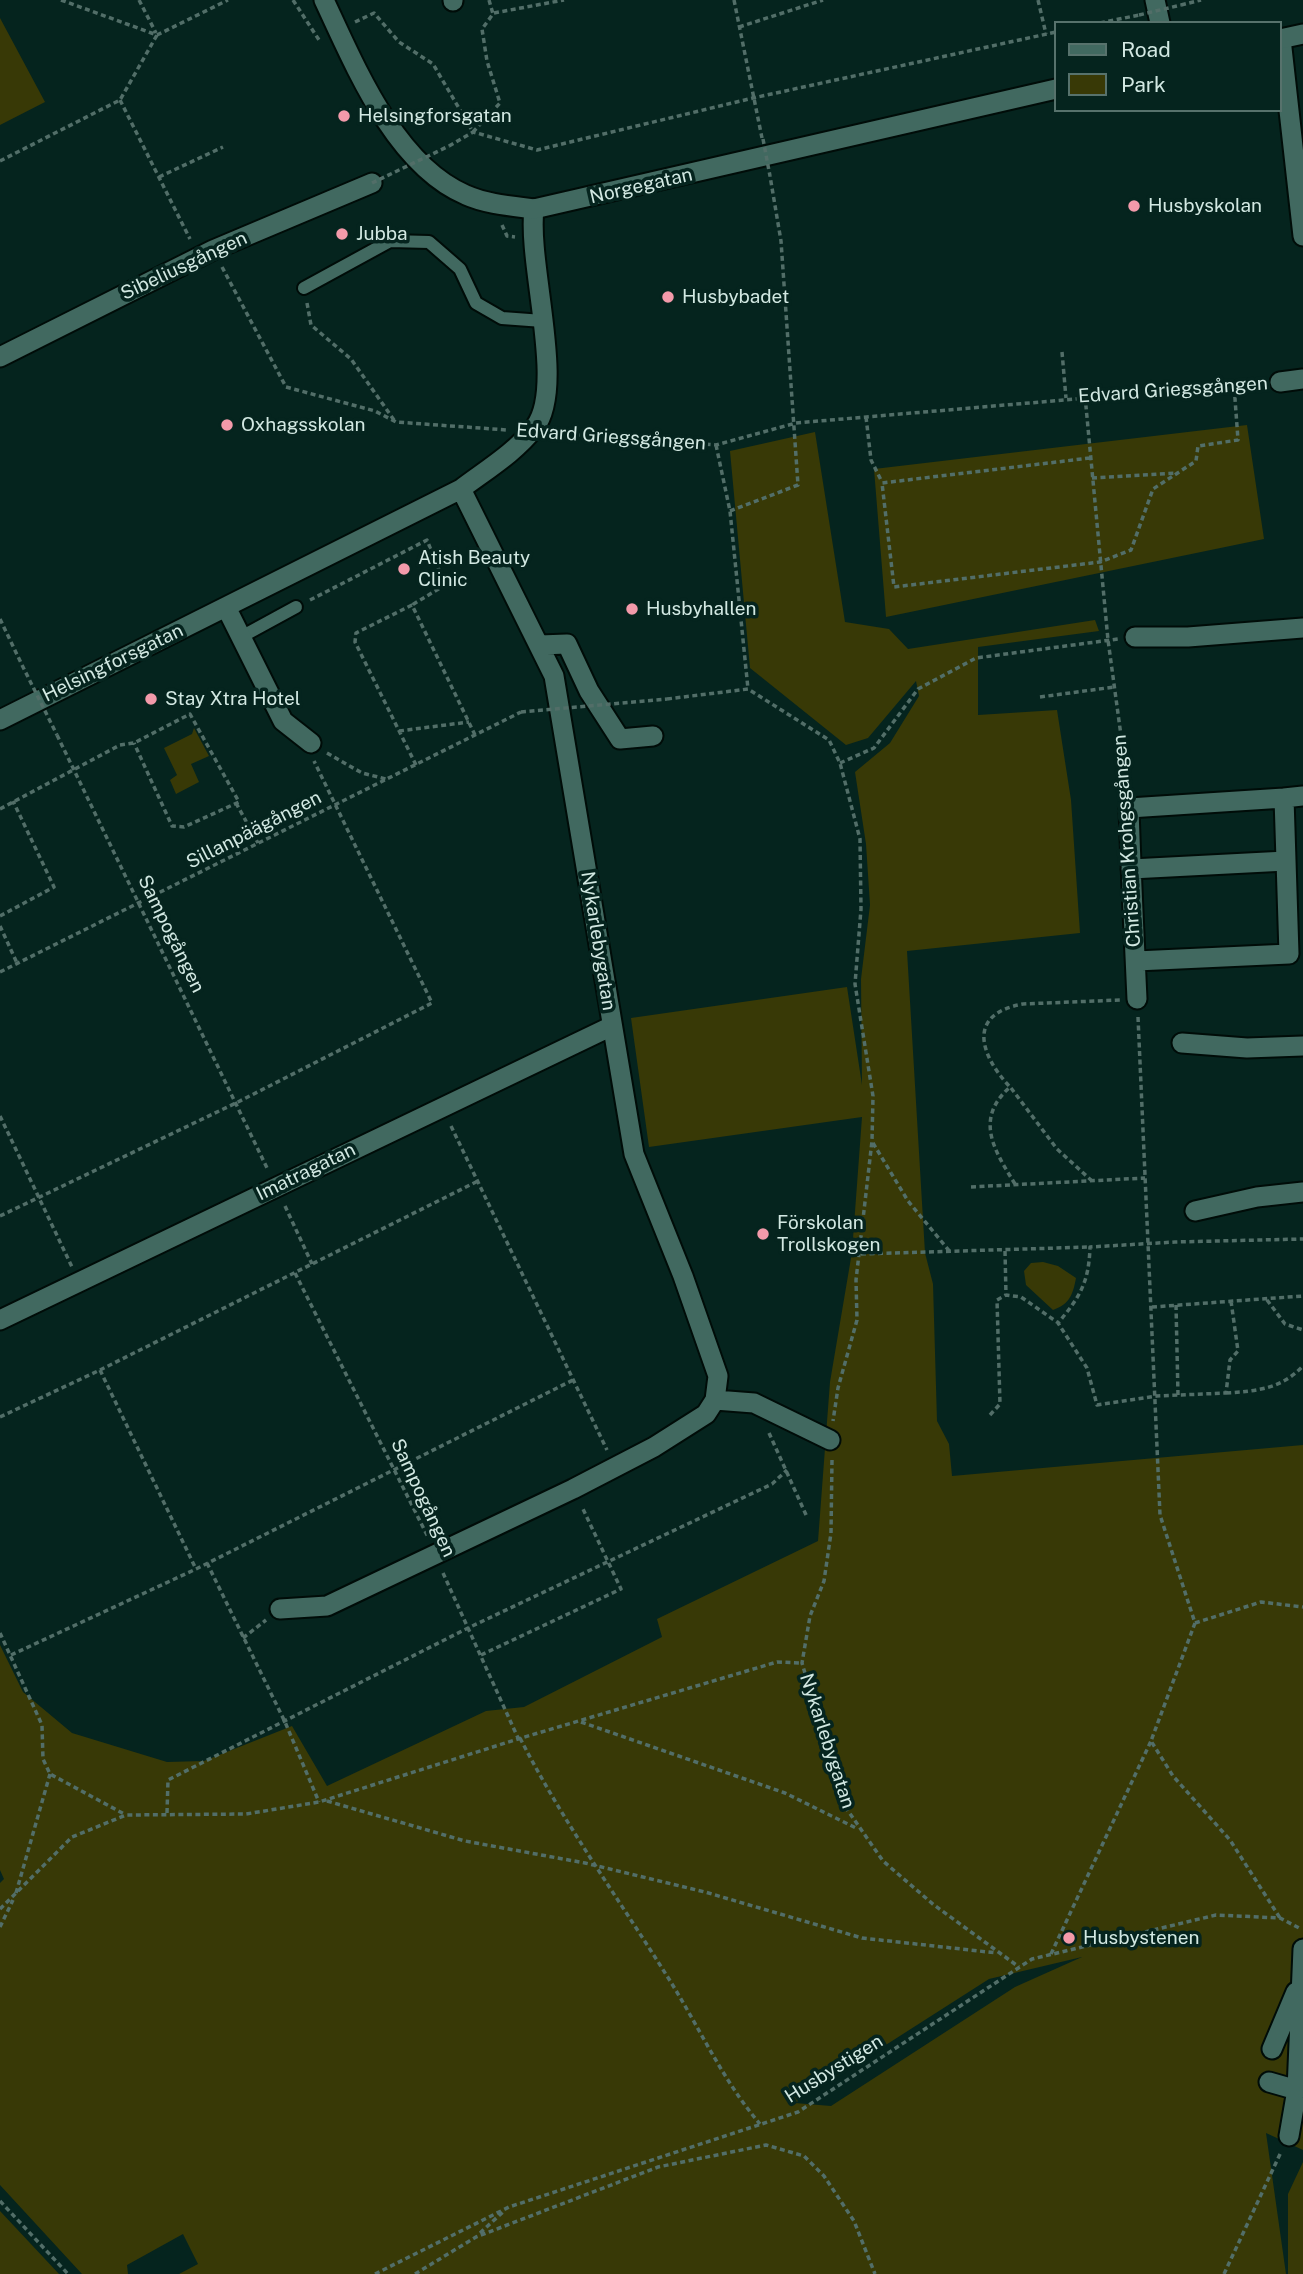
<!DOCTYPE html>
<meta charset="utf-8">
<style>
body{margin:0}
#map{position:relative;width:1303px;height:2274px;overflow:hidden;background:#05241e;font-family:"Public Sans",sans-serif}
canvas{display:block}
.legend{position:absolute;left:1054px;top:21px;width:228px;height:91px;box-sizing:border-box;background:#05241e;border:2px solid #57726c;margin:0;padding:9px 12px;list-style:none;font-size:21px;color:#d2e8e2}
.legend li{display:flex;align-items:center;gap:14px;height:35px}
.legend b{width:35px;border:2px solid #57726c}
</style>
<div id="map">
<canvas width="1303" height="2274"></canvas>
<ul class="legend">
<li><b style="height:9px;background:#416960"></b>Road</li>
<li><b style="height:19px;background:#383906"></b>Park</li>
</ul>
</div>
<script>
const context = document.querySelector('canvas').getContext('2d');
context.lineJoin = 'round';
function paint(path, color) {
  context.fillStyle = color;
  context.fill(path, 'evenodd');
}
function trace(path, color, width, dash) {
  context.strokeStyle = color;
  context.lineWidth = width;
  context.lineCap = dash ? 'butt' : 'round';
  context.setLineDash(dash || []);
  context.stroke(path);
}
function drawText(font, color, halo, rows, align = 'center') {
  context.font = font + ' "Public Sans",sans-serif';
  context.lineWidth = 7;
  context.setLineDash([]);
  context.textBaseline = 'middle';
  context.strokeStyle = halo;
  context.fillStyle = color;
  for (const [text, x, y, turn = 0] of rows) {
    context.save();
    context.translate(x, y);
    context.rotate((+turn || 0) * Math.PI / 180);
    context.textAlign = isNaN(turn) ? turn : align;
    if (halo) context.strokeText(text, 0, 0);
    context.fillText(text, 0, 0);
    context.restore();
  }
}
paint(new Path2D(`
 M0 18 45 102 0 125Z
 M1247 425 1264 539 886 617 874 469Z
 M815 432 845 622 889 629 908 649 1095 620 1099 631 978 647V715L1057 710 1071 800 1080 933 907 951 925 1253 933 1284 937 1421 949 1444 952 1476 1303 1445V2150L1266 2133 1286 2274H179L198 2264 183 2234 127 2265 128 2274H82L0 2185V1883L4 1879 0 1870V1645L23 1692 72 1733 167 1762 204 1761 292 1726 327 1786 486 1711 524 1707 662 1637 657 1619 818 1541 830 1382 852 1252 862 1117 649 1147 631 1018 847 987 862 1085 861 979 870 905 866 844 855 772 890 743 919 696 916 681 868 738 846 745 750 668 730 451ZM1082 1957 1015 1987 831 2106 795 2103 989 1979Z
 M194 728 209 756 191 764 199 782 176 794 170 780 177 775 164 748 192 734Z
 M1043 1262 1058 1266 1076 1278C1073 1294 1070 1304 1053 1310L1026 1285 1024 1271 1031 1263Z
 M1303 2162V2274H1288V2194Z
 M0 2211 59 2274H0Z`), '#383906');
const service = new Path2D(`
 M304 288 390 241 429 242 460 269 476 303 502 318 543 321
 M241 637 296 607`);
const pedestrian = new Path2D(`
 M0 357 213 250 372 183
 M1280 382 1303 379
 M1284 798 1303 796
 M1131 869 1286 861
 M1136 961 1289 954 1284 798 1129 808C1131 872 1134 935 1137 999
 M1272 2049 1296 1992
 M1269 2082 1297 2090
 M1289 2136 1297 2090 1303 1949`);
const minor = new Path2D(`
 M453 0V1
 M1155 0 1160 23
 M1281 39 1303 236
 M226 607 283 721 311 743
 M1135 637H1188L1303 628
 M540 645 567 644 589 691 620 739 653 736
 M0 720 461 489C486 470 515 453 535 427 566 386 527 264 534 209
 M1182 1043 1247 1048 1303 1046
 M1195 1211 1257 1197 1303 1192
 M0 1320 612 1026
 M715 1400 754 1403 830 1440
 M280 1609 327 1606 573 1489 654 1447 706 1414 715 1400 718 1376 683 1276 634 1154 554 676 461 489`);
const tertiary = new Path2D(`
 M324 0C355 66 395 165 466 195 486 204 511 206 534 209L1056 89
 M1280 39 1303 34`);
trace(service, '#000c08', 16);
trace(pedestrian, '#000c08', 23);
trace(minor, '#000c08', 23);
trace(tertiary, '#000c08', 23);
trace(new Path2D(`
 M61 0 157 35 228 0
 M139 0 156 33
 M293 0 319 40
 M734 0 762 138
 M1038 0 1046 34
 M1181 5 1201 0
 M494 13 564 0
 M355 22 374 13 399 42 433 64 473 132 500 103 487 61 482 29 493 14 489 0
 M1100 23 1139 15
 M739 27 823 0
 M120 100 190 239
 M449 146 473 132 537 150 753 98 1056 32
 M0 161 120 100 157 35
 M159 177 223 147
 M502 225 507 236 515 237
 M222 267 286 387 375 411 396 422 507 430
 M307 303 311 325 351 359 394 420
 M1062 352 1066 398
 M1085 396 1108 640 1128 787
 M866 417 871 460 882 482
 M553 433 716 445 796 423 1262 383
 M716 445 730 511 748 689
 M1090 458 882 483 894 587 1100 562 1131 550 1153 489 1196 461 1198 446 1238 440 1234 385
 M1092 478 1177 473
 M730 511 798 485 781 241 770 176
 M310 600 427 540 445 585 412 605
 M0 619 22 665
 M1040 697 1114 687
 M667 699 748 689 829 740 840 763 860 839 861 909 855 984 873 1096 872 1141 856 1280 857 1320 838 1388 833 1421
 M399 731 469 722
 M57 735 268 1170
 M327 753 362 773 386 779
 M840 763 874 748 918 689 976 658 1118 639
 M416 765 355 642 356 633 412 605 475 735
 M236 803 258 843
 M0 809 120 745 134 743 190 714 239 802 184 827 172 826 134 743
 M0 916 54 887 13 801
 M0 926 17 963
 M0 972 521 712
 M1138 1017 1160 1515 1195 1623 1151 1741 1173 1776 1230 1840 1280 1918
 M1011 1088 1057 1149 1092 1181
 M0 1116 72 1267
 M451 1126 607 1450
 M873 1143 908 1201 951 1253
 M1015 1184C994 1150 974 1119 1010 1087 980 1055 966 1014 1023 1004L1120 1000
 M971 1187 1145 1178
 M285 1206 312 1264
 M0 1216 238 1102 432 1003 314 761
 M1005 1251 1006 1295 1021 1297 1057 1322
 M861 1254 1090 1247
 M295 1273 428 1537
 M1267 1300 1285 1324 1303 1330
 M1231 1301 1238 1351 1230 1360 1226 1393 1157 1396 1097 1405 1087 1368 1058 1323C1080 1297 1089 1282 1090 1247L1175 1242 1303 1239
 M1176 1305 1178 1395
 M1152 1307 1303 1296
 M100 1370 478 1181
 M1226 1393C1257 1391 1281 1389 1303 1366
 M990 1415 1000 1404 997 1300 1006 1295
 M0 1417 100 1370 196 1569
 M769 1433 807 1517
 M832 1460 831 1533 824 1581 810 1616 802 1663 844 1805 883 1861 934 1905 1019 1967
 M207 1563 285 1722 319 1802
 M443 1573 518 1738
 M1195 1623 1261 1602 1303 1607
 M0 1633 42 1725 43 1759 50 1774 126 1815
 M243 1638 266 1620
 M11 1655 196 1569 573 1380
 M481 1655 621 1589 582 1507
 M581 1722 785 1793 858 1829
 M520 1738C564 1824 621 1902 672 1984 701 2031 724 2082 760 2124
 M327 1801 465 1841 585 1863 705 1892 862 1938 997 1953
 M167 1813 168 1780 468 1628 772 1484 787 1470
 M16 1893 50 1774
 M0 1909 72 1837 126 1815 246 1814 319 1802 518 1739 777 1662 802 1663
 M0 1927 13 1900
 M1051 1954 1151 1741
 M0 2201 68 2274
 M480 2233 503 2212
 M375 2274 509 2207 798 2112 1032 1959 1216 1915 1280 1918 1301 1929
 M415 2274 476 2237 658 2167 766 2145 804 2156 824 2176 854 2221 875 2274
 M1224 2274 1281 2152`), '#526e68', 3.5, [5, 3.5]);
trace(service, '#416960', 12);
trace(pedestrian, '#416960', 19);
trace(minor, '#416960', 19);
trace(tertiary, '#416960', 19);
trace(new Path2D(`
 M1139 15 1181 5
 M763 139 770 176
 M372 183 449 146
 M22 665 57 735
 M521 712 667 699`), '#526e68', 3.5, [5, 3.5]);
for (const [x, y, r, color] of [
 [344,116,7,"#f39aaa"],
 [1134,206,7,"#f39aaa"],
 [342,234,7,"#f39aaa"],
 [668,297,7,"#f39aaa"],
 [227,425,7,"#f39aaa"],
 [404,569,7,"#f39aaa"],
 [632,609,7,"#f39aaa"],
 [151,699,7,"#f39aaa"],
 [763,1234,7,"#f39aaa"],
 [1069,1938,7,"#f39aaa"]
]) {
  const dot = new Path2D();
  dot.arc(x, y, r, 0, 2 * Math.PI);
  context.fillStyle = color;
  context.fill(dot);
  trace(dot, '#05241e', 2.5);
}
drawText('19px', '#d2e8e2', '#05241e', [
 ["Helsingforsgatan",358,116],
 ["Husbyskolan",1148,206],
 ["Jubba",356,234],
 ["Husbybadet",682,297],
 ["Oxhagsskolan",241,425],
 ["Atish Beauty",418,558],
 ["Clinic",418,580],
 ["Husbyhallen",646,609],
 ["Stay Xtra Hotel",165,699],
 ["Förskolan",777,1223],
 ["Trollskogen",777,1245],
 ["Husbystenen",1083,1938]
], 'left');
drawText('19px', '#d2e8e2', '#05241e', [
 ["Norgegatan",641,186,-13],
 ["Sibeliusgången",184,266,-25],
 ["Edvard Griegsgången",1173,390,-4],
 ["Edvard Griegsgången",611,437,4],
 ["Helsingforsgatan",113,663,-26],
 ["Sillanpäägången",254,830,-27],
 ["Christian Krohgsgången",1127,841,-94],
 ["Sampogången",171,934,64],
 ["Nykarlebygatan",598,941,81],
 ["Imatragatan",306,1172,-26],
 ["Sampogången",423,1498,65],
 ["Nykarlebygatan",827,1741,72],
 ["Husbystigen",834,2069,-32]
]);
</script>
